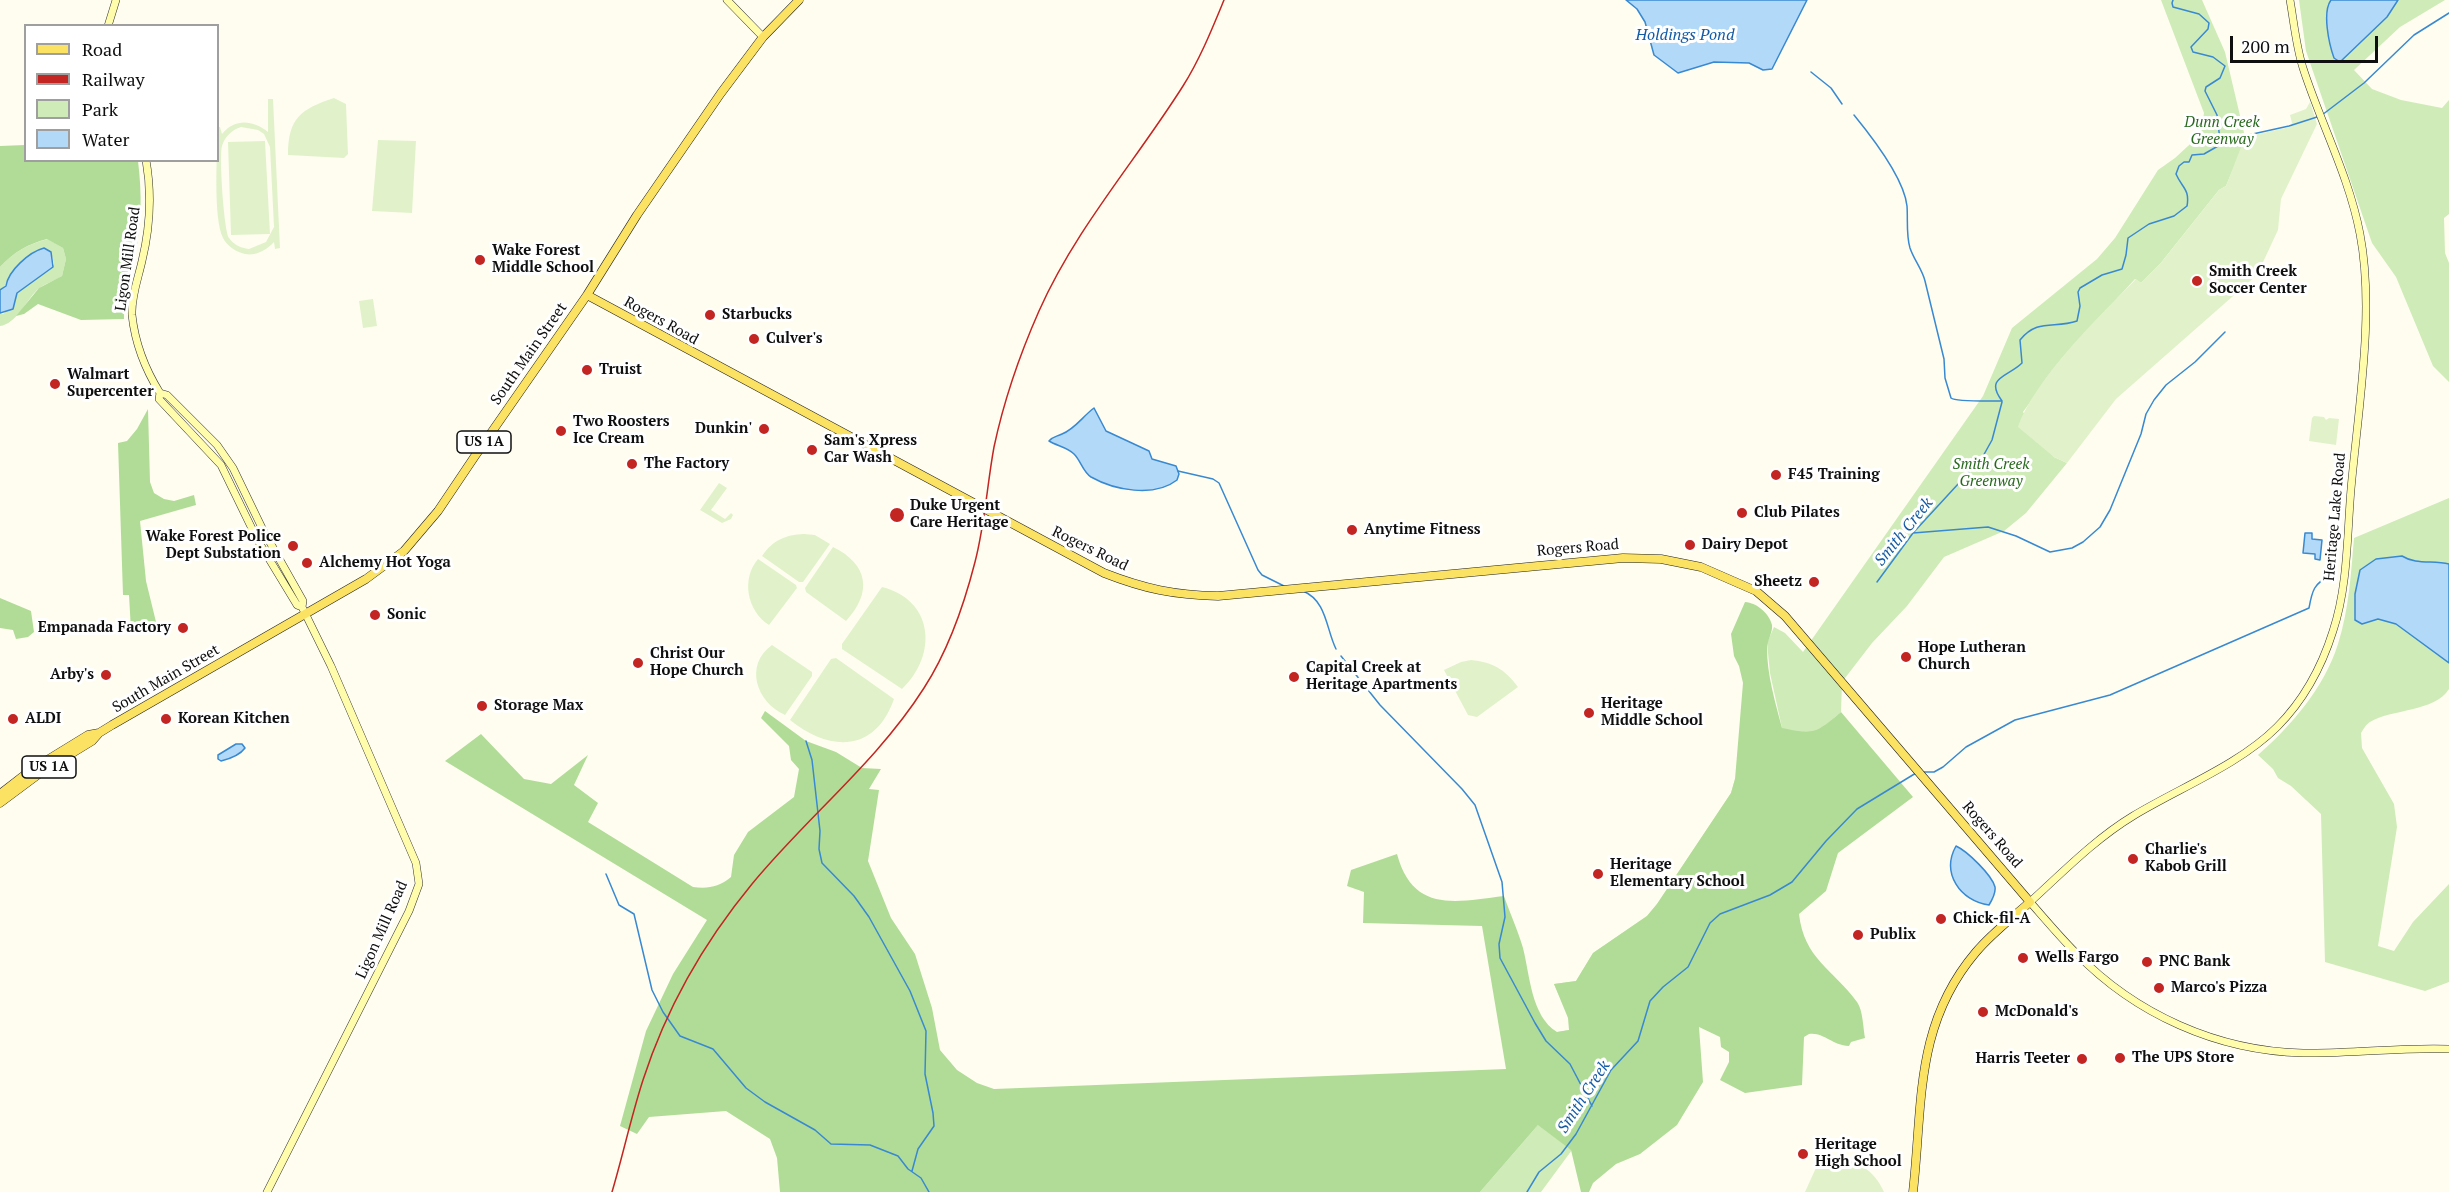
<!DOCTYPE html>
<style>
body{margin:0}
#map{position:relative;width:2449px;height:1192px;overflow:hidden;background:#fffdf0;font-family:"PT Serif",serif}
canvas{display:block}
.legend{position:absolute;left:24px;top:24px;width:195px;height:138px;box-sizing:border-box;background:#fff;border:2px solid #9f9f9f;margin:0;padding:8px 10px;list-style:none;font-size:18px;color:#0f0f0f}
.legend li{display:flex;align-items:center;gap:12px;height:30px}
.legend b{width:30px;border:2px solid #9f9f9f}
.scale{position:absolute;left:2230px;top:36px;width:148px;height:27px;box-sizing:border-box;border:3px solid #0f0f0f;border-top:0;padding-left:8px;font-size:18px;line-height:21px;white-space:nowrap;color:#0f0f0f;-webkit-text-stroke:4px #fff;paint-order:stroke}
</style>
<div id="map">
<canvas width="2449" height="1192"></canvas>
<ul class="legend">
<li><b style="height:8px;background:#fce263"></b>Road</li>
<li><b style="height:8px;background:#c32622"></b>Railway</li>
<li><b style="height:16px;background:#cfebb8"></b>Park</li>
<li><b style="height:16px;background:#b3d9f8"></b>Water</li>
</ul>
<div class="scale">200 m</div>
</div>
<script>
const context = document.querySelector('canvas').getContext('2d');
context.lineJoin = 'round';
function paint(path, color) {
  context.fillStyle = color;
  context.fill(path, 'evenodd');
}
function trace(path, color, width, dash) {
  context.strokeStyle = color;
  context.lineWidth = width;
  context.lineCap = dash ? 'butt' : 'round';
  context.setLineDash(dash || []);
  context.stroke(path);
}
function drawText(font, color, halo, rows, align = 'center') {
  context.font = font + ' "PT Serif",serif';
  context.lineWidth = 6;
  context.setLineDash([]);
  context.textBaseline = 'middle';
  context.strokeStyle = halo;
  context.fillStyle = color;
  for (const [text, x, y, turn = 0] of rows) {
    context.save();
    context.translate(x, y);
    context.rotate((+turn || 0) * Math.PI / 180);
    context.textAlign = isNaN(turn) ? turn : align;
    if (halo) context.strokeText(text, 0, 0);
    context.fillText(text, 0, 0);
    context.restore();
  }
}
paint(new Path2D(`
 M2161 0H2202L2225 52 2245 137 2244 143 2226 186 2219 190 2160 264 2141 283 2135 279 2062 358 2023 412 2054 457 2067 463 2026 513 2004 531 1944 557 1907 606 1872 643 1842 682 1841 712 1820 730 1583 1135 1541 1192H1480L1538 1125 1557 1032 1569 1030V1018L1554 984 1576 981 1593 953 1647 916 1657 904 1731 793 1735 779 1782 728 1770 673 1767 643 1774 627 1785 633 1803 652 1983 396 2012 328 2097 259 2115 238 2158 170 2175 158 2201 134 2204 113Z
 M2299 0H2445L2400 27 2354 70 2372 89 2401 100 2442 108 2449 100V214L2444 218 2445 253 2449 263V382L2433 366 2396 277 2372 243 2306 51Z
 M48 239 63 248 66 259 62 276C55 281 43 284 37 290 26 301 16 324 0 326V313L3 314C11 307 15 302 17 292L50 270 54 264 51 252C46 253 36 251 32 254 17 262 13 281 0 290V267C14 252 28 244 48 239Z
 M2449 498V689C2435 712 2391 709 2370 722 2366 724 2363 730 2361 733L2362 748 2394 804 2397 827 2378 946 2394 951 2413 922 2449 884V982L2425 991 2325 962 2321 814 2291 786 2278 778 2273 769 2258 755C2292 725 2324 688 2338 644 2349 610 2351 573 2354 538Z`), '#cfebb8');
paint(new Path2D(`
 M25 145 26 160 138 161C142 193 142 227 134 259 129 280 123 297 124 319L81 320 38 304 24 314 16 316 39 288 62 276 66 259 63 248 47 239C28 244 14 252 0 267V146Z
 M148 409 150 482 154 493 164 499 174 501 194 495 196 505 140 521 146 581 157 626 131 630 129 595H123L118 443 127 441 137 429Z
 M0 598 31 611 34 632 28 637 16 639 13 630 0 628Z
 M1745 602C1757 603 1769 613 1772 625 1773 632 1767 641 1767 648 1767 675 1775 701 1782 728 1815 735 1816 733 1841 712L1913 797 1838 853 1826 891 1799 914C1804 959 1833 969 1857 1002 1863 1010 1863 1028 1865 1038L1851 1042 1849 1046C1831 1045 1824 1032 1809 1034L1804 1037 1802 1085 1745 1093 1720 1080 1729 1062V1052L1721 1047 1720 1037 1699 1027 1703 1082 1677 1125 1640 1154 1616 1164 1593 1183 1589 1192H1581L1571 1150 1538 1125 1480 1192H780L777 1158 770 1139 726 1111 649 1117 637 1134 620 1126 646 1031 673 974 707 920 445 761 481 734 524 779 551 784 588 755 574 785 598 803 588 822 693 887C708 889 719 887 731 877L734 855 748 832 794 797 799 769 791 760 789 746 761 718 765 711 806 741 836 752 862 768 881 769 869 789 879 790 868 861 891 918 915 954 932 1008 940 1050 957 1070 977 1083 994 1089 1506 1069 1482 926 1363 923 1364 892 1347 886 1351 870 1397 854C1413 913 1455 902 1504 896 1510 913 1518 931 1523 948 1530 975 1531 1016 1557 1032L1569 1030 1568 1018 1554 984 1576 981 1593 953 1647 916 1657 904 1731 793 1735 779 1743 683 1739 666 1734 656 1731 634Z`), '#b1dc97');
paint(new Path2D(`
 M334 98 346 104 348 154 344 158 288 155C288 118 301 109 334 98Z
 M268 99H273L280 248 275 249 274 242C267 250 256 256 245 254 236 252 227 246 223 238 213 218 217 152 218 127H220L222 134C235 118 253 120 268 132ZM241 127 258 130 264 134 270 147 274 227 266 242 249 249C241 248 234 245 229 238 224 230 219 157 222 146 225 136 232 130 241 127Z
 M2310 102 2317 124 2281 199 2278 230 2257 275 2116 399 2067 463 2054 457 2018 427C2035 379 2098 317 2136 279L2141 283 2160 264 2219 190 2226 186 2245 137 2290 127 2292 123 2290 115 2306 109Z
 M378 140 416 141 412 213 372 211Z
 M265 141 270 234 231 235 228 142Z
 M373 299 377 326 363 328 359 301Z
 M2314 416 2324 417 2326 420 2329 418 2339 419 2336 445 2309 441 2312 418Z
 M719 483 727 488 711 510 725 519 731 513 733 515 731 519 722 523 700 510Z
 M804 534 815 535 830 544 803 582H799L762 556C773 540 785 535 804 534Z
 M833 547C868 564 873 592 846 621L806 592 805 588Z
 M758 559 796 585 797 588 769 625C747 611 741 579 758 559Z
 M882 587C934 600 938 655 902 689L842 649V644Z
 M772 645 812 672V676L785 715C756 702 744 665 772 645Z
 M836 658 894 699C875 753 830 752 790 720L831 659Z
 M1471 660C1492 662 1505 669 1518 687L1477 717 1468 715 1444 670 1461 662Z
 M1832 1157C1856 1160 1874 1169 1884 1192H1805L1820 1159Z`), '#e1f2ca');
const water = new Path2D(`
 M1626 0H1807L1772 69 1763 70 1749 63 1714 62 1678 73 1654 55 1645 22 1637 9Z
 M2331 0H2398L2387 17 2340 62 2334 58C2329 44 2322 12 2331 0Z
 M44 248 51 252 53 267 17 293 13 309 0 313V290L6 286C8 271 29 252 44 248Z
 M1094 408 1106 431 1149 451 1152 459 1176 466 1179 474 1177 480C1154 498 1114 490 1091 477 1083 472 1081 461 1074 454 1067 447 1057 446 1049 441 1053 436 1056 437 1062 434 1075 429 1083 416 1094 408Z
 M2305 533H2312V539L2322 540 2320 560 2315 559V554L2303 553Z
 M2402 556C2416 565 2433 560 2449 564V663L2396 624 2378 619 2362 624 2355 620V594L2360 570 2376 559Z
 M236 744H242L245 748C240 755 229 759 221 761L218 759V755Z
 M1956 846C1967 851 1992 875 1995 887 1996 893 1992 900 1989 905 1960 901 1941 873 1956 846Z`);
paint(water, '#b3d9f8');
trace(water, '#3889d1', 1.5);
trace(new Path2D(`
 M2173 0 2172 3 2173 7 2199 14 2209 23 2208 29 2191 47 2193 52 2213 57 2225 66 2220 78 2206 87 2205 91 2217 115 2220 140
 M1811 72 1831 88 1842 104
 M1854 115C1872 137 1904 178 1907 206 1908 220 1906 235 1910 248 1914 260 1922 269 1925 281L1944 359 1945 378 1951 398C1956 402 1992 401 2002 401
 M2322 115 2364 83 2414 35 2449 13
 M2002 401C1984 377 2008 377 2022 363L2020 340C2038 318 2054 329 2077 321L2080 306 2078 292 2080 288 2102 275 2122 269 2126 255 2128 238 2149 224 2174 216 2187 206C2190 189 2182 188 2176 174L2179 166 2184 162H2189L2192 155 2204 154 2218 146 2221 141 2289 126 2317 117
 M1178 471 1213 479 1219 483 1258 570 1262 575 1284 586
 M1913 533 1988 527 2016 536 2050 552 2072 548 2083 542 2100 527 2110 510 2141 434 2146 414 2154 400 2166 385 2195 362 2225 332
 M1877 582 1913 533 1982 458 1992 440 2002 402
 M1303 591C1327 601 1326 629 1336 649
 M1341 656 1380 705 1462 789 1475 805 1502 882 1505 917 1499 944 1500 958 1535 1023 1546 1041 1570 1064 1592 1106
 M806 741 812 760 820 831 819 849 822 863 854 896 869 917 910 991 926 1031 925 1074 933 1113 934 1126 918 1149 912 1171
 M1924 772H1934L1943 767 1966 747 2015 720 2110 695 2309 608C2312 591 2314 583 2330 576
 M606 874 619 905 634 914 652 990 663 1012 680 1036 713 1049 746 1088 765 1102 815 1130 831 1144 870 1145 898 1156 908 1169 921 1178 929 1192
 M1527 1192 1539 1172 1561 1154 1576 1134 1611 1070 1638 1041 1650 1001 1663 987 1688 967 1710 923 1720 914 1770 895 1792 882 1826 841 1857 809 1916 773`), '#3889d1', 1.5);
const secondary = new Path2D(`
 M727 0 763 37
 M2290 0C2294 23 2296 46 2303 68 2321 124 2349 176 2360 234 2375 312 2358 410 2351 489 2347 535 2348 586 2333 631 2322 666 2303 701 2277 727 2239 765 2179 788 2133 816 2095 839 2063 872 2030 902 2045 919 2060 937 2076 953 2135 1014 2217 1051 2303 1053 2352 1054 2401 1047 2449 1049
 M108 26 116 0
 M146 160C152 194 150 228 142 261 138 279 131 297 132 315 135 343 145 369 160 393L159 399 221 465 257 539 297 605 302 607 305 613 331 666 416 863 419 884 409 911 267 1192
 M160 393 167 395 217 445 233 468 263 530 303 601 302 607`);
const primary = new Path2D(`
 M587 295 1104 573C1145 589 1174 595 1218 596L1623 558 1661 559 1701 567 1756 591 1785 616 2030 902C2012 918 1992 933 1976 952 1914 1025 1923 1104 1913 1192
 M0 794 31 770 88 735 99 733
 M0 803 43 771 92 741 99 733 112 725 366 579 404 551 438 511 475 456 587 295 637 215 721 93 763 37 799 0`);
trace(secondary, '#313131', 8);
trace(primary, '#202020', 9);
trace(secondary, '#fffcab', 7);
trace(primary, '#fce263', 8);
trace(new Path2D(`
 M612 1192C623 1155 631 1117 643 1080 666 1009 705 941 752 884 807 817 877 762 924 688 948 651 964 605 975 562 985 524 987 485 994 447 1004 400 1020 354 1039 311 1076 228 1135 162 1183 86 1200 59 1212 29 1224 0`), '#c32622', 1.5);
for (const [x, y, r, color] of [
 [480,260,6,"#c32622"],
 [2197,281,6,"#c32622"],
 [710,315,6,"#c32622"],
 [754,339,6,"#c32622"],
 [587,370,6,"#c32622"],
 [55,384,6,"#c32622"],
 [764,429,6,"#c32622"],
 [561,431,6,"#c32622"],
 [812,450,6,"#c32622"],
 [632,464,6,"#c32622"],
 [1776,475,6,"#c32622"],
 [1742,513,6,"#c32622"],
 [897,515,8,"#c32622"],
 [1352,530,6,"#c32622"],
 [1690,545,6,"#c32622"],
 [293,546,6,"#c32622"],
 [307,563,6,"#c32622"],
 [1814,582,6,"#c32622"],
 [375,615,6,"#c32622"],
 [183,628,6,"#c32622"],
 [1906,657,6,"#c32622"],
 [638,663,6,"#c32622"],
 [106,675,6,"#c32622"],
 [1294,677,6,"#c32622"],
 [482,706,6,"#c32622"],
 [1589,713,6,"#c32622"],
 [13,719,6,"#c32622"],
 [166,719,6,"#c32622"],
 [2133,859,6,"#c32622"],
 [1598,874,6,"#c32622"],
 [1941,919,6,"#c32622"],
 [1858,935,6,"#c32622"],
 [2023,958,6,"#c32622"],
 [2147,962,6,"#c32622"],
 [2159,988,6,"#c32622"],
 [1983,1012,6,"#c32622"],
 [2120,1058,6,"#c32622"],
 [2082,1059,6,"#c32622"],
 [1803,1154,6,"#c32622"]
]) {
  const dot = new Path2D();
  dot.arc(x, y, r, 0, 2 * Math.PI);
  context.fillStyle = color;
  context.fill(dot);
  trace(dot, '#fff', 2);
}
for (const [x, y, w] of [
 [484,442,54],
 [49,767,54]
]) {
  const box = new Path2D();
  box.roundRect(x - w / 2, y - 11, w, 22, 4.5);
  context.fillStyle = '#fff';
  context.fill(box);
  trace(box, '#0f0f0f', 1.5);
}
drawText('bold 14px', '#0f0f0f', null, [
 ["US 1A",484,442],
 ["US 1A",49,767]
]);
drawText('italic 15px', '#27691c', '#fff', [
 ["Dunn Creek",2222,123],
 ["Greenway",2222,140],
 ["Smith Creek",1991,465],
 ["Greenway",1991,482]
]);
drawText('bold 15px', '#0f0f0f', '#fff', [
 ["Wake Forest",492,251],
 ["Middle School",492,268],
 ["Smith Creek",2209,272],
 ["Soccer Center",2209,289],
 ["Starbucks",722,315],
 ["Culver's",766,339],
 ["Truist",599,370],
 ["Walmart",67,375],
 ["Supercenter",67,392],
 ["Two Roosters",573,422],
 ["Ice Cream",573,439],
 ["Dunkin'",752,429,"right"],
 ["Sam's Xpress",824,441],
 ["Car Wash",824,458],
 ["The Factory",644,464],
 ["F45 Training",1788,475],
 ["Duke Urgent",910,506],
 ["Care Heritage",910,523],
 ["Club Pilates",1754,513],
 ["Anytime Fitness",1364,530],
 ["Wake Forest Police",281,537,"right"],
 ["Dept Substation",281,554,"right"],
 ["Dairy Depot",1702,545],
 ["Alchemy Hot Yoga",319,563],
 ["Sheetz",1802,582,"right"],
 ["Sonic",387,615],
 ["Empanada Factory",171,628,"right"],
 ["Hope Lutheran",1918,648],
 ["Church",1918,665],
 ["Christ Our",650,654],
 ["Hope Church",650,671],
 ["Capital Creek at",1306,668],
 ["Heritage Apartments",1306,685],
 ["Arby's",94,675,"right"],
 ["Heritage",1601,704],
 ["Middle School",1601,721],
 ["Storage Max",494,706],
 ["ALDI",25,719],
 ["Korean Kitchen",178,719],
 ["Charlie's",2145,850],
 ["Kabob Grill",2145,867],
 ["Heritage",1610,865],
 ["Elementary School",1610,882],
 ["Chick-fil-A",1953,919],
 ["Publix",1870,935],
 ["Wells Fargo",2035,958],
 ["PNC Bank",2159,962],
 ["Marco's Pizza",2171,988],
 ["McDonald's",1995,1012],
 ["The UPS Store",2132,1058],
 ["Harris Teeter",2070,1059,"right"],
 ["Heritage",1815,1145],
 ["High School",1815,1162]
], 'left');
drawText('15px', '#0f0f0f', '#fff', [
 ["Ligon Mill Road",128,259,-82],
 ["Rogers Road",661,321,29],
 ["South Main Street",529,354,-55],
 ["Heritage Lake Road",2335,517,-85],
 ["Rogers Road",1578,548,-5],
 ["Rogers Road",1090,549,26],
 ["South Main Street",166,679,-30],
 ["Rogers Road",1992,835,49],
 ["Ligon Mill Road",382,930,-66]
]);
drawText('italic 16px', '#135ba5', '#fff', [
 ["Holdings Pond",1685,35],
 ["Smith Creek",1904,532,-51],
 ["Smith Creek",1584,1097,-57]
]);
</script>
